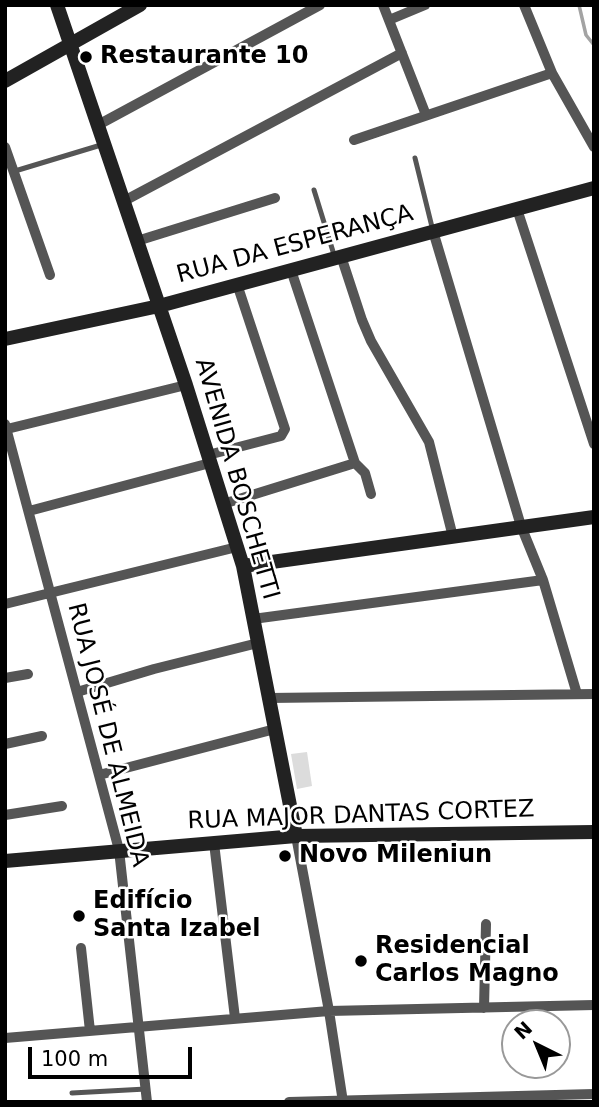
<!DOCTYPE html>
<meta charset="utf-8">
<style>
body{margin:0}
#map{position:relative;width:599px;height:1107px;overflow:hidden;background:#fff;font-family:"DejaVu Sans",sans-serif}
canvas{display:block}
.frame{position:absolute;inset:0;border:7px solid #000;pointer-events:none}
.north{position:absolute;left:501px;top:1009px;width:70px;height:70px;box-sizing:border-box;background:#fff;border:2px solid #999;border-radius:50%;rotate:317deg;font-size:19px;font-weight:700;line-height:28px;text-align:center;color:#000}
.north::after{content:'';display:block;margin:auto;width:24px;height:32px;background:#000;clip-path:polygon(50% 0,100% 100%,50% 72%,0 100%)}
.scale{position:absolute;left:28px;top:1047px;width:164px;height:32px;box-sizing:border-box;border:4px solid #000;border-top:0;padding-left:9px;font-size:21px;line-height:24px;white-space:nowrap;color:#000;-webkit-text-stroke:5px #fff;paint-order:stroke}
</style>
<div id="map">
<canvas width="599" height="1107"></canvas>
<div class="frame"></div>
<div class="north">N</div>
<div class="scale">100 m</div>
</div>
<script>
const context = document.querySelector('canvas').getContext('2d');
context.lineJoin = 'round';
function paint(path, color) {
  context.fillStyle = color;
  context.fill(path, 'evenodd');
}
function trace(path, color, width, dash) {
  context.strokeStyle = color;
  context.lineWidth = width;
  context.lineCap = dash ? 'butt' : 'round';
  context.setLineDash(dash || []);
  context.stroke(path);
}
function drawText(font, color, halo, rows, align = 'center') {
  context.font = font + ' "DejaVu Sans",sans-serif';
  context.lineWidth = 5;
  context.setLineDash([]);
  context.textBaseline = 'middle';
  context.strokeStyle = halo;
  context.fillStyle = color;
  for (const [text, x, y, turn = 0] of rows) {
    context.save();
    context.translate(x, y);
    context.rotate((+turn || 0) * Math.PI / 180);
    context.textAlign = isNaN(turn) ? turn : align;
    if (halo) context.strokeText(text, 0, 0);
    context.fillText(text, 0, 0);
    context.restore();
  }
}
paint(new Path2D(`
 M307 752 312 786 297 789 291 754Z`), '#dcdcdc');
trace(new Path2D(`
 M579 5 586 35 594 45`), '#a3a3a3', 3.5);
trace(new Path2D(`
 M415 158 433 231
 M15 171 101 145
 M314 190 335 258
 M72 1093 146 1089`), '#555', 5);
trace(new Path2D(`
 M383 5 426 115
 M524 5 552 73 594 147
 M389 20 425 5
 M98 125 320 5
 M354 140 552 73
 M5 147 50 275
 M124 201 402 53
 M517 209 594 444
 M433 231 521 526 543 580 577 694
 M137 241 275 198
 M341 256 362 320 371 341 429 442 453 537
 M291 270 355 463 365 473 371 494
 M5 424 119 850 147 1102
 M7 429 186 385
 M208 455 281 436 285 429 237 284
 M223 504 355 463
 M29 511 210 463
 M5 604 237 547
 M253 619 543 580
 M5 678 28 674
 M77 692 154 669 258 643
 M269 698 594 694
 M5 744 42 736
 M99 775 275 729
 M5 815 62 806
 M296 836 329 1011 343 1102
 M214 843 235 1018
 M81 948 90 1031
 M484 1008 486 924
 M5 1038 329 1011 594 1005
 M289 1102 594 1094`), '#555', 10);
trace(new Path2D(`
 M57 5 186 385 243 566 296 836
 M5 81 140 5
 M5 339 159 306 594 188
 M243 566 594 517
 M5 861 296 836 594 832`), '#222', 14);
for (const [x, y, r, color] of [
 [86,57,7,"#000"],
 [285,856,7,"#000"],
 [79,916,7,"#000"],
 [361,961,7,"#000"]
]) {
  const dot = new Path2D();
  dot.arc(x, y, r, 0, 2 * Math.PI);
  context.fillStyle = color;
  context.fill(dot);
  trace(dot, '#fff', 2.5);
}
drawText('bold 24px', '#000', '#fff', [
 ["Restaurante 10",100,57],
 ["Novo Mileniun",299,856],
 ["Edifício",93,902],
 ["Santa Izabel",93,930],
 ["Residencial",375,947],
 ["Carlos Magno",375,975]
], 'left');
drawText('24px', '#000', '#fff', [
 ["RUA DA ESPERANÇA",295,245,-15],
 ["AVENIDA BOSCHETTI",236,479,74],
 ["RUA JOSÉ DE ALMEIDA",107,735,76],
 ["RUA MAJOR DANTAS CORTEZ",361,816,-2]
]);
</script>
